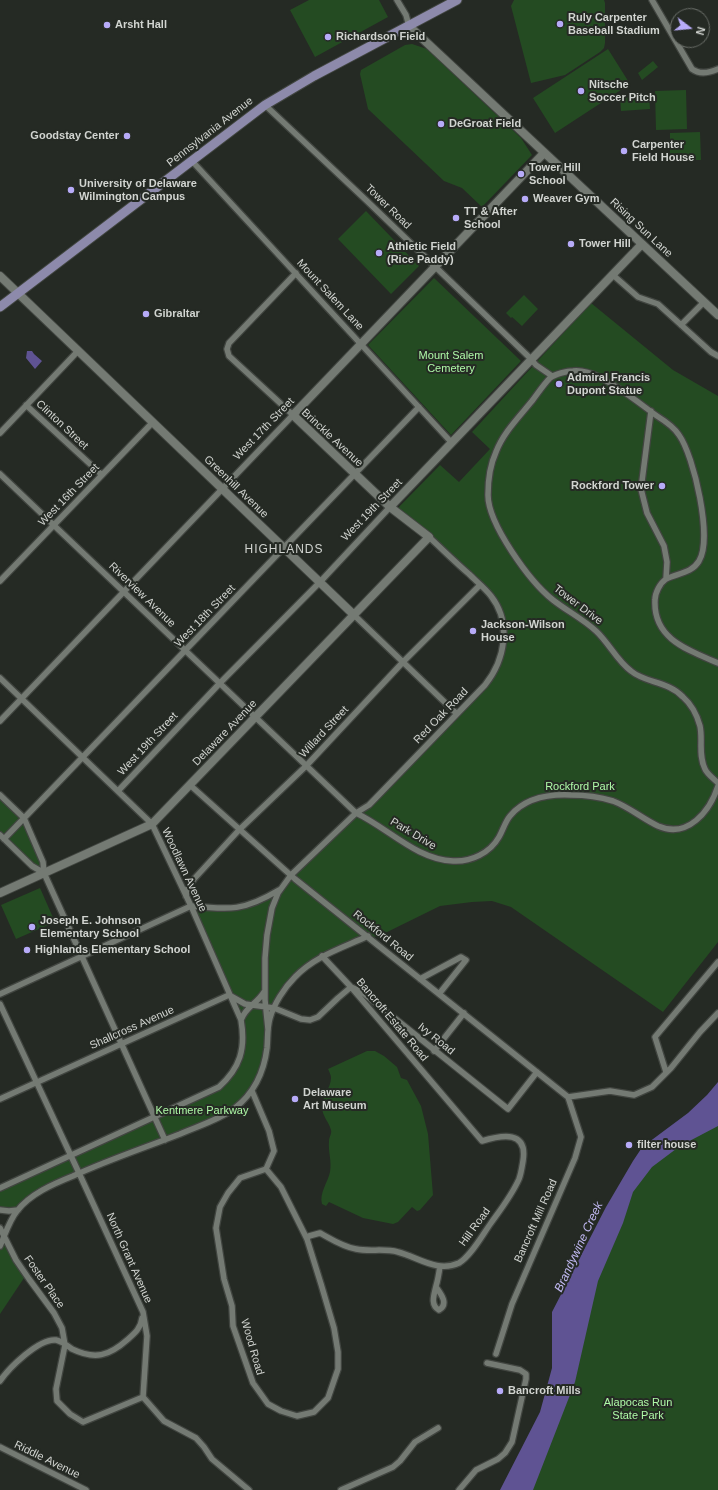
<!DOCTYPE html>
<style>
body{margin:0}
#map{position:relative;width:718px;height:1490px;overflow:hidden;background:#252a24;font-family:Arial,sans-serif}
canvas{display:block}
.north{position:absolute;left:670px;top:8px;width:40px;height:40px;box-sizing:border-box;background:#252a24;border:1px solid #6a6e69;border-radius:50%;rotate:106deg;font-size:11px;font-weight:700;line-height:16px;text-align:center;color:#d1d4d0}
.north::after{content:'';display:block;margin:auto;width:14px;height:18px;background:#b7abf8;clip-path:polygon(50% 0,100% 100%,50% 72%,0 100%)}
</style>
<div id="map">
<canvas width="718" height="1490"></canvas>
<div class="north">N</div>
</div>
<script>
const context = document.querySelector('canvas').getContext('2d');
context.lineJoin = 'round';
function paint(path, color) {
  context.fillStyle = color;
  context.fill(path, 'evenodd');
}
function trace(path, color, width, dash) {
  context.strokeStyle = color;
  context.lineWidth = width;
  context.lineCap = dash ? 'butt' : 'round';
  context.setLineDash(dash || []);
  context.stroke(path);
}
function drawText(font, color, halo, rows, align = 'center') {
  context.font = font + ' Arial,sans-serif';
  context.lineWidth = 4;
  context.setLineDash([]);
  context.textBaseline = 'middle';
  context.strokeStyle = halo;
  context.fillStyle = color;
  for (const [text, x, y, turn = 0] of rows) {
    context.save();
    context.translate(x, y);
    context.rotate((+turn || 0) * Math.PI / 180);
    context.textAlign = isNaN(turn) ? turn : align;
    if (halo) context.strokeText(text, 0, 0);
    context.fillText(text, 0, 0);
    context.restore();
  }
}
paint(new Path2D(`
 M309 0H379L388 17 315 57 290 10Z
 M514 0H604L605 3V43L604 48 600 52 565 75 531 83 511 6Z
 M412 44 427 49 521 138 532 155 482 207 462 188 444 181 368 109 360 74 361 70 405 45Z
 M608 49 630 84 555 133 533 98Z
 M653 61 658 67 642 80 638 73Z
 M686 90 687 129 656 130 655 91Z
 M649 95 650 109 621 111 620 97Z
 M700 132 701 160H670V133Z
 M366 211 419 266 391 294 338 239Z
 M434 278 521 361 451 435 368 345Z
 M524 295 538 309 522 326 512 317 511 318 506 313Z
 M591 303 673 370 718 396V942L663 1012 511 907 492 901 472 902 440 906 377 937 368 936 301 971 274 1008 265 1006 267 1048 257 1081 230 1111 58 1182 18 1210H0V1188L213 1091 238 1063 242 1027 191 906 234 909 281 889 291 875 363 810 485 685 501 658 503 622 487 591 395 511 440 465 459 482 490 449 472 432Z
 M0 795 24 818 38 850 44 873 0 835Z
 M40 888 55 922 16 939 1 905Z
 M367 1051H375L384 1056 397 1067 401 1078 407 1080 421 1106 428 1134 433 1195 420 1210 417 1211 412 1207 398 1222 393 1224 363 1218 329 1202 326 1206 322 1204C319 1193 328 1182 330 1172 332 1161 328 1152 329 1141 329 1137 332 1134 331 1130 329 1122 322 1116 322 1107 322 1097 331 1087 331 1078 331 1075 329 1071 328 1069Z
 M718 1098V1490H515L632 1170Z
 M0 1228 26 1275 0 1314Z`), '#244b22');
paint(new Path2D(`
 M27 351H32L34 354 42 361 35 369 26 358Z
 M718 1082V1126L680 1146 652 1167 633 1192 623 1223 598 1281 575 1382 533 1490H500L540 1412 552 1368V1312L606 1207 633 1161 641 1149 649 1142 688 1113 707 1095Z`), '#5f5393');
const street = new Path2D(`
 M397 0 406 15 409 26
 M652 0 692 69C700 75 709 73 718 69
 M265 105 367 201 529 357 536 365 552 376
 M192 161 452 443
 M613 275 638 297 658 304 711 352 718 356
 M681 325 704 302
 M26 405 102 475
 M651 411 641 489 647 513 664 546 667 562 666 579
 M0 433 78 351
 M0 474 356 813C388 828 417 860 453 861 471 862 490 853 499 837 503 830 505 822 510 816 525 798 549 794 571 795 584 795 600 797 613 801 629 807 643 819 658 826 688 839 710 811 718 786
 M0 581 153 422
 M354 615 457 714
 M718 663C688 650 653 639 655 600 655 593 660 583 666 579 678 573 692 573 699 561 713 539 694 456 679 435 674 427 665 421 657 416 639 403 621 388 601 378 593 374 582 370 573 371 567 371 555 374 550 378 544 384 538 393 532 401 519 417 503 433 496 452 490 465 488 480 488 495 488 524 530 582 553 600 567 611 583 619 596 631 609 643 617 661 631 671 645 683 668 681 683 697 691 704 697 715 700 726 703 740 698 755 705 769 707 774 714 779 718 783
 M0 678 152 824 191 906 241 1020C246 1049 240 1068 219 1087L0 1188
 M0 721 293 415 229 356 227 349 229 343 296 273
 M190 785 295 879 568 1097
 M118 791 220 683 320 582 390 507
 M0 795 24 818 43 862 44 873 165 1140
 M0 835 32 866 44 873
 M4 839 419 407
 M186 896 188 888 194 879 239 830 306 766 403 662 480 585
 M191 906C230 910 244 911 279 890
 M420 979 461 957 466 960 439 994
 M0 994 191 906
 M0 1004 79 1173 143 1312 147 1336 143 1397 164 1421 196 1438 204 1447 212 1459 249 1490
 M241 1020C246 1006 257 1004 264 992
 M268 1029 265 1000V958L267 935 272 908 278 893 291 875 356 813 369 805 485 685C505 660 512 623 491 596 485 588 476 581 469 574 455 562 442 549 429 537
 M434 1051 464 1013
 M666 1072 655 1037 718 962
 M252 1091 269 1131 274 1151 266 1169 240 1178 228 1193 220 1207 216 1228 224 1279 232 1306 233 1326 253 1383 268 1404 281 1411 297 1416 314 1412 328 1398 338 1369V1352L334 1328 321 1284 307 1239 281 1187 266 1169
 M568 1097 610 1091 634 1095 652 1087 671 1068 700 1032 718 1013
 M0 1099 229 995 245 1004 274 1008 301 1019 310 1020 318 1017 338 998 351 987 362 992 508 1109 537 1072
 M0 1210 9 1211 18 1210
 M0 1228 16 1260 29 1279 54 1313 62 1328 65 1345 56 1389 57 1401 70 1414 83 1422 143 1397
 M307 1239 309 1236 320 1233C331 1239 343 1247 356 1249 370 1252 384 1248 398 1252 418 1257 437 1273 459 1263 471 1256 483 1234 491 1223 501 1209 512 1195 519 1179 521 1174 522 1167 523 1161 528 1130 502 1135 482 1141L351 987 322 956
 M0 1246C5 1235 9 1221 17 1211 30 1194 53 1184 73 1176 108 1160 144 1148 180 1134 198 1126 219 1120 235 1108 254 1093 264 1072 267 1048 268 1038 267 1028 270 1018 274 1004 284 988 295 977 315 956 342 948 368 936
 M436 1287C441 1294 449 1304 439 1310 430 1305 434 1295 436 1286 438 1280 439 1273 440 1266
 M496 1354 512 1304 575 1158 581 1137 568 1097
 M0 1381C9 1368 39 1338 56 1340 61 1341 68 1346 72 1349 95 1360 109 1356 127 1340 135 1333 141 1328 142 1318
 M0 1447 86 1490
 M341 1490 393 1467 400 1461 415 1442 438 1428
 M459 1490 476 1470 498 1459 505 1453 512 1442 526 1379V1374L520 1370 487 1363`);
const secondary = new Path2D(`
 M409 26 718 315
 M0 276 354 615
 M390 507 642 244
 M0 893 152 824 429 537 390 507 293 415 544 153`);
const primary = new Path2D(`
 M0 307 265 105 314 76 457 0`);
trace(street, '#414540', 8);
trace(secondary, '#414540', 10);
trace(primary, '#414540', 11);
trace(street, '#747a73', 5.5);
trace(secondary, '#747a73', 8);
trace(primary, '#8d8aab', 9);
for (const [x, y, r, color] of [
 [560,24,4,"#b7abf8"],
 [107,25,4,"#b7abf8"],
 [328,37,4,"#b7abf8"],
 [581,91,4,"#b7abf8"],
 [441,124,4,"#b7abf8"],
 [127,136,4,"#b7abf8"],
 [624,151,4,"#b7abf8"],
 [521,174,4,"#b7abf8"],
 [71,190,4,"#b7abf8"],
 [525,199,4,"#b7abf8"],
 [456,218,4,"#b7abf8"],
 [571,244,4,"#b7abf8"],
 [379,253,4,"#b7abf8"],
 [146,314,4,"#b7abf8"],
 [559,384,4,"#b7abf8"],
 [662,486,4,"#b7abf8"],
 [473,631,4,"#b7abf8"],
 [32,927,4,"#b7abf8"],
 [27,950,4,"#b7abf8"],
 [295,1099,4,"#b7abf8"],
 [629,1145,4,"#b7abf8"],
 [500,1391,4,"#b7abf8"]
]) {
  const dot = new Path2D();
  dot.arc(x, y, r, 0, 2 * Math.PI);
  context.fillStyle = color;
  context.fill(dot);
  trace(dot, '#252a24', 1.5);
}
drawText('bold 11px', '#d1d4d0', '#252a24', [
 ["Ruly Carpenter",568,18],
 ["Baseball Stadium",568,31],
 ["Arsht Hall",115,25],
 ["Richardson Field",336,37],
 ["Nitsche",589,85],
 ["Soccer Pitch",589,98],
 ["DeGroat Field",449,124],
 ["Goodstay Center",119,136,"right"],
 ["Carpenter",632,145],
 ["Field House",632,158],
 ["Tower Hill",529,168],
 ["School",529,181],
 ["University of Delaware",79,184],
 ["Wilmington Campus",79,197],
 ["Weaver Gym",533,199],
 ["TT & After",464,212],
 ["School",464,225],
 ["Tower Hill",579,244],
 ["Athletic Field",387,247],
 ["(Rice Paddy)",387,260],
 ["Gibraltar",154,314],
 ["Admiral Francis",567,378],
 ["Dupont Statue",567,391],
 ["Rockford Tower",654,486,"right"],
 ["Jackson-Wilson",481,625],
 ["House",481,638],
 ["Joseph E. Johnson",40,921],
 ["Elementary School",40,934],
 ["Highlands Elementary School",35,950],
 ["Delaware",303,1093],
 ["Art Museum",303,1106],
 ["filter house",637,1145],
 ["Bancroft Mills",508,1391]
], 'left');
drawText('11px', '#d1d4d0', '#252a24', [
 ["Pennsylvania Avenue",210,132,-38],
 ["Tower Road",388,207,44],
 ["Rising Sun Lane",641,228,43],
 ["Mount Salem Lane",330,295,47],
 ["Clinton Street",62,425,43],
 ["West 17th Street",264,429,-46],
 ["Brinckle Avenue",332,438,43],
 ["Greenhill Avenue",236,487,44],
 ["West 16th Street",69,495,-46],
 ["West 19th Street",372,510,-46],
 ["Riverview Avenue",142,595,44],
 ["Tower Drive",578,605,37],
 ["West 18th Street",205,616,-46],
 ["Red Oak Road",441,716,-46],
 ["Willard Street",324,732,-47],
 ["Delaware Avenue",225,733,-46],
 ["West 19th Street",148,744,-47],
 ["Park Drive",413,834,31],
 ["Woodlawn Avenue",184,870,65],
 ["Rockford Road",383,936,39],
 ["Bancroft Estate Road",392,1020,50],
 ["Shallcross Avenue",132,1028,-24],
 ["Ivy Road",436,1039,39],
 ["Bancroft Mill Road",536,1221,-66],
 ["Hill Road",475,1227,-54],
 ["North Grant Avenue",129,1258,66],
 ["Foster Place",44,1282,55],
 ["Wood Road",252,1347,74],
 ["Riddle Avenue",47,1460,26]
]);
drawText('11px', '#aef9a7', '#252a24', [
 ["Mount Salem",451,356],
 ["Cemetery",451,369],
 ["Rockford Park",580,787],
 ["Kentmere Parkway",202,1111],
 ["Alapocas Run",638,1403],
 ["State Park",638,1416]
]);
context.letterSpacing = '1px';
drawText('12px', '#d1d4d0', '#252a24', [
 ["HIGHLANDS",284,550]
]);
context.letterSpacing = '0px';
drawText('italic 12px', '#c0b8f1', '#252a24', [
 ["Brandywine Creek",579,1247,-65]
]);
</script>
